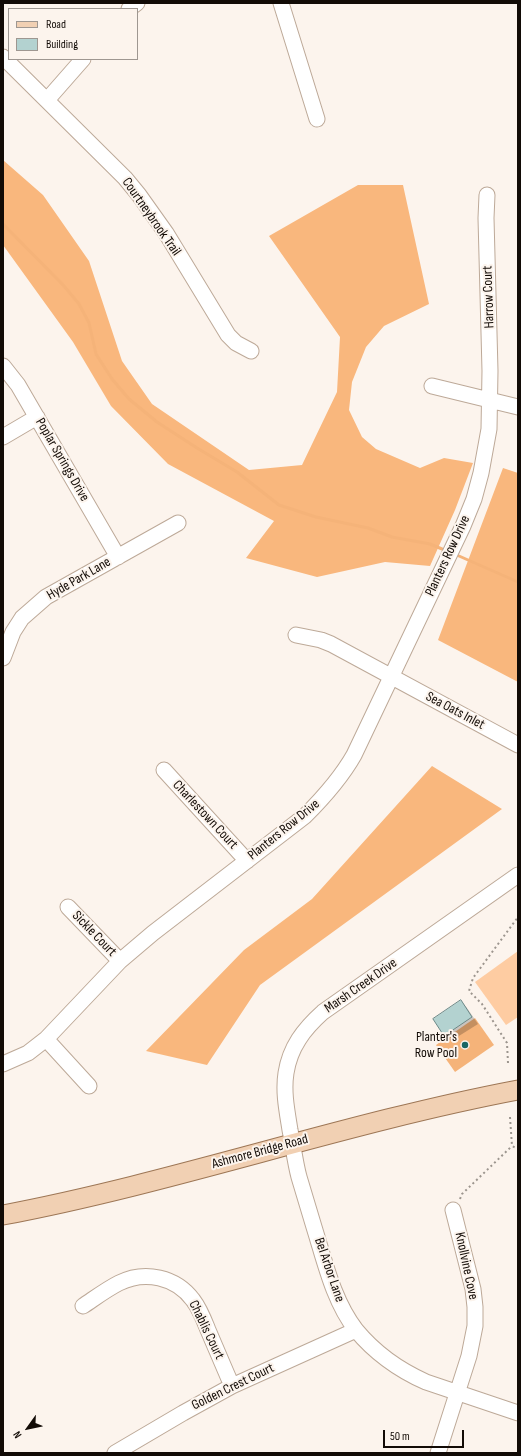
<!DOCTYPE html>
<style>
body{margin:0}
#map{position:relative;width:521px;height:1456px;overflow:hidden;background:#fcf4ed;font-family:"Sofia Sans Condensed",sans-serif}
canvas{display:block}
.frame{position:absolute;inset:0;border:4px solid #120b06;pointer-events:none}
.legend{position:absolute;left:8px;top:8px;width:130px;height:52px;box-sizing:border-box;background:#fcf4ed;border:1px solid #9e9791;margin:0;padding:5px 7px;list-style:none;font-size:12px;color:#120b06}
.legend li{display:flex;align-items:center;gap:8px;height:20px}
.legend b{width:20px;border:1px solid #9e9791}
.north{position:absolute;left:8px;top:1408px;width:40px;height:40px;-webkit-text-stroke:3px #fcf4ed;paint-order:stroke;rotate:237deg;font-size:11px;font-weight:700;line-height:16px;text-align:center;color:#120b06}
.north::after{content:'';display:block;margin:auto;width:14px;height:18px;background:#120b06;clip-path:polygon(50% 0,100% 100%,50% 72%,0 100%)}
.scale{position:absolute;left:383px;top:1430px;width:81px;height:18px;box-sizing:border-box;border:2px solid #120b06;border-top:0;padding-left:5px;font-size:12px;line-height:14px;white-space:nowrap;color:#120b06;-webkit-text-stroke:3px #fcf4ed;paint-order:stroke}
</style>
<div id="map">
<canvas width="521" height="1456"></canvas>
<div class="frame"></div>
<ul class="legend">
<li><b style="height:5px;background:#f1d0b3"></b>Road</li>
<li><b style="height:11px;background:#b3d2d0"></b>Building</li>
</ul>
<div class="north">N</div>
<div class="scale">50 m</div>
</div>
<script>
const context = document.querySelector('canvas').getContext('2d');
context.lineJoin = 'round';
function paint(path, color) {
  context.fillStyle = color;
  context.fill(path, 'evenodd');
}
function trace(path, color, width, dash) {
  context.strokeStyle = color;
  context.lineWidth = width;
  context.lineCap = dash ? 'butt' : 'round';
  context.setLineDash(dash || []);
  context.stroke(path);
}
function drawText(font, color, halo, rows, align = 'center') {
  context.font = font + ' "Sofia Sans Condensed",sans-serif';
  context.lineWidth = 4;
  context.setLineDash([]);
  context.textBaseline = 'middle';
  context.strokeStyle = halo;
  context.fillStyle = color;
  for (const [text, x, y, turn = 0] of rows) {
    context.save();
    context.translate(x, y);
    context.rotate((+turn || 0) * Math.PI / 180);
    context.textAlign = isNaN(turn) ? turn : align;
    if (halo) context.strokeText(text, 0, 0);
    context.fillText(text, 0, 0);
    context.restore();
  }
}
paint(new Path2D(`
 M518 951V1017L506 1025 475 982Z`), '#fecca2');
paint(new Path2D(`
 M3 160 43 195 89 261 122 361 152 404 249 470 302 465 337 392 340 337 269 236 358 185H403L429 304 384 326 366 347 352 382 349 410 362 437 376 449 420 468 444 458 473 463 455 510 430 566 385 562 317 577 246 558 274 521 168 464 111 406 73 342 3 245Z
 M503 468 518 473V682L438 640Z
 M432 766 502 809 260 985 207 1065 146 1051 244 950 312 899Z`), '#f9b77d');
paint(new Path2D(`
 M475 1018 494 1045 455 1072 436 1045Z`), '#f5b379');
paint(new Path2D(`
 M461 1001 467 1008 478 1024 451 1041 445 1035 434 1019Z`), '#0003');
trace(new Path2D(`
 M3 224 64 286 79 304 89 323 96 354 112 379 129 399 157 422 197 448 237 472 279 505 316 517 368 528 392 537 430 544 442 549
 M459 556 518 582`), '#f5b379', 3);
const building = new Path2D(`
 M461 1000 472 1017 444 1036 433 1019Z`);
paint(building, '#b3d2d0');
trace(building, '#6c8988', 1);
const minor = new Path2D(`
 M281 3 317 119
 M129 9 137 3
 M3 57 125 178 139 195 166 233 228 335 236 343 251 351
 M47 100 83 59
 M3 366 18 385 118 557
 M432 386 518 407
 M3 437 37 417
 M296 635 321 640 331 644 518 745
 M3 658 13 632 22 618 46 597 178 523
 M164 770 247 861
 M518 875 323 1012C304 1029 290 1047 286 1073 283 1092 287 1111 290 1130 293 1145 295 1162 299 1177 304 1194 309 1210 314 1227 325 1262 333 1300 356 1330 375 1353 399 1370 426 1382L518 1413
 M68 907 120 961
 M46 1039 89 1086
 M3 1064 28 1053 46 1039 120 961 153 933 305 816C324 797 341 778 354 755L463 526 474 499 481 473 489 429 490 371 486 218 487 195
 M83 1306C95 1298 107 1289 119 1283 145 1270 176 1277 193 1300 200 1309 204 1320 208 1330 216 1349 224 1367 232 1386
 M115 1453 183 1413 232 1386 356 1330
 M438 1453 469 1356 475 1326V1307L473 1289 453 1210`);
const major = new Path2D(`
 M3 1215C177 1182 344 1123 518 1090`);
trace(minor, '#bda998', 17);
trace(major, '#9d7655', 21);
trace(new Path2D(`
 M508 1063 507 1043 482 1004 469 991 473 978 518 917
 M510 1117 512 1146 518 1149
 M460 1199 462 1194 512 1146`), '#9c958e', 2, [2, 3]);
trace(minor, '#fff', 15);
trace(major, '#f1d0b3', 19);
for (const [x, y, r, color] of [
 [465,1045,4,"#196765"]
]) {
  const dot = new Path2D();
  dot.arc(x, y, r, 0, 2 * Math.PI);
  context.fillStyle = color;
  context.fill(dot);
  trace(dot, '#fcf4ed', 1.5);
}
drawText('14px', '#120b06', '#fcf4ed', [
 ["Courtneybrook Trail",151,217,55],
 ["Harrow Court",489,297,-92],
 ["Poplar Springs Drive",62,460,60],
 ["Planters Row Drive",448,556,-65],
 ["Hyde Park Lane",79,579,-30],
 ["Sea Oats Inlet",455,711,28],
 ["Charlestown Court",205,815,47],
 ["Planters Row Drive",284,830,-39],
 ["Sickle Court",94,934,46],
 ["Marsh Creek Drive",361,986,-35],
 ["Ashmore Bridge Road",260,1152,-15],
 ["Knollvine Cove",466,1266,78],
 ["Bel Arbor Lane",329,1270,71],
 ["Chablis Court",206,1330,64],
 ["Golden Crest Court",233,1387,-26]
]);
drawText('14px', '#120b06', '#fcf4ed', [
 ["Planter's",457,1037],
 ["Row Pool",457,1053]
], 'right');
</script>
